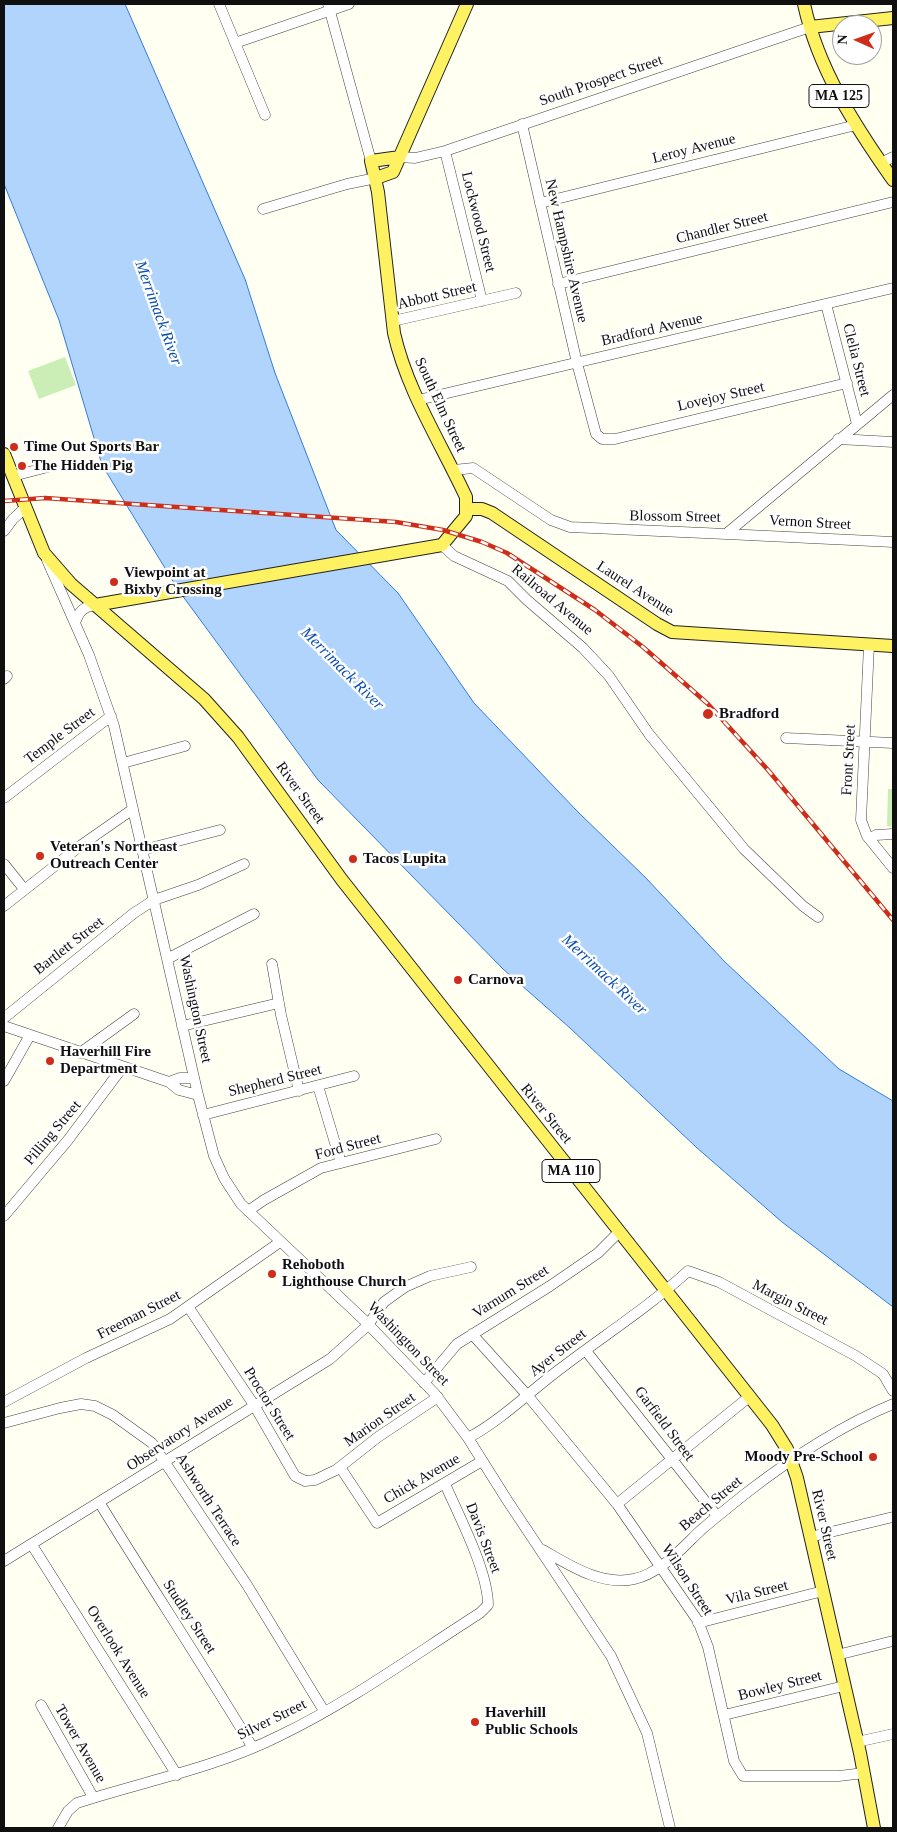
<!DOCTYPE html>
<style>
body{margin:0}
#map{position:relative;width:897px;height:1832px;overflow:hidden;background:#fffff2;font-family:"Times New Roman",serif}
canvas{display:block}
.frame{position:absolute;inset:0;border:5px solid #101010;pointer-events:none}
.north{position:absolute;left:832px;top:15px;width:50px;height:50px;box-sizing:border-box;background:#fff;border:1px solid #9f9f9f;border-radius:50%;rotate:272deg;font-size:14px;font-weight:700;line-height:20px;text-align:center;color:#101010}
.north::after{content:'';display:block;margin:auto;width:18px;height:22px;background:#ce2d19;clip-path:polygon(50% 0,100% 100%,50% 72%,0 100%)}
</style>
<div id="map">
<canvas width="897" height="1832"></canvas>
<div class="frame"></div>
<div class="north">N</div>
</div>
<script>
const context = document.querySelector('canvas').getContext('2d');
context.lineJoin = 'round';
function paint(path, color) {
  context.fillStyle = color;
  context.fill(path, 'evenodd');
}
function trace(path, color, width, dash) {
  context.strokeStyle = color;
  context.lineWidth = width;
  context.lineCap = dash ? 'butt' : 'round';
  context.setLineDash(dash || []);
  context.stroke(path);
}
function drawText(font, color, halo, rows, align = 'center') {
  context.font = font + ' "Times New Roman",serif';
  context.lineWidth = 5;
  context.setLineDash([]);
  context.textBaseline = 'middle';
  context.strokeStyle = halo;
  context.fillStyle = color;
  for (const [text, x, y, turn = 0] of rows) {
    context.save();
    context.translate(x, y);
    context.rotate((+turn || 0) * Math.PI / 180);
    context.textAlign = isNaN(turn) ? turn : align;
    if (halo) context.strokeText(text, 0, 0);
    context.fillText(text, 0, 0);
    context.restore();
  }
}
paint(new Path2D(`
 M65 357 76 385 39 399 28 371Z
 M888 789H893V827L887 826Z`), '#cbeeb7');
const water = new Path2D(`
 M4 4H125L245 279 275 373 336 530 398 593 474 703 578 812 645 877 725 962 839 1069 893 1101V1307L782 1222 696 1147 570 1028 503 969 318 780 179 591 102 465 59 320 4 184Z`);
paint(water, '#b1d4fc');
trace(water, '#317cda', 1);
const minor = new Path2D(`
 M219 4 265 115
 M328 4 371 161
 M235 43 349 4
 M522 124 577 363 596 434 602 439H615L847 383
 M445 151 482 301
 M400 157 415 158 445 151 810 27
 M881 163 893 157
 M540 203 856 125
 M263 209 347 184 376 178
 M558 284 893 202
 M826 304 857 424
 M393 321 516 293
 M418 400 893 288
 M838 439 893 442
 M454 470 473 468 551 520 570 527 726 534 893 395
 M13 476 48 467
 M4 531 13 519 25 508
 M726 534 893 542
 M442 545 454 556 508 581 527 600 583 648 609 676 649 734 744 849 803 906 818 917
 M47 560 89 655 114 726 198 1095 214 1156 224 1178 241 1204 365 1321 435 1394 468 1438 507 1500 611 1656 647 1733 670 1828
 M75 623C79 611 83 607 95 605
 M869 645 861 820 867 836 893 868
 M4 679 7 676
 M786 738 893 743
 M123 763 185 746
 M4 798 111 716
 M870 839 876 835 893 834
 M143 850 220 830
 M4 864 24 889
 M4 906 80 846 133 809
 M167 959 254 914
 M272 964 281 1015 299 1091
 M4 1018 134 913 154 900 198 885 244 864
 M4 1026 169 1082 179 1090 198 1095
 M182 1026 279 1003
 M80 1053 134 1014
 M4 1081 30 1035
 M169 1082 180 1078H194
 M318 1086 341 1163
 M203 1115 354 1076
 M248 1211 264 1200 321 1168 436 1139
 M4 1216 68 1140 122 1068
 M189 1308 254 1405 295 1476 305 1481 315 1480 336 1470 378 1437 438 1397
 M472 1334 528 1396 617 1504 698 1621 708 1647 734 1761 743 1776H839L864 1773
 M586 1351 717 1516
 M424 1383 457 1344 550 1286 598 1253 619 1232
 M4 1402 86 1358 170 1319 280 1242
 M4 1423 60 1408 81 1404 95 1406 113 1415 152 1443 247 1585 324 1711
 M468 1438C503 1419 529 1392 560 1369 603 1336 649 1307 688 1271L719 1282 856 1356 883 1374 893 1391
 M340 1467 377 1523 482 1461
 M99 1502C150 1585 203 1665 253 1748
 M617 1504 749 1397
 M810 1537 893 1517
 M32 1545 177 1775
 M543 1550C571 1566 601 1586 634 1579 661 1573 682 1548 701 1530 715 1518 730 1506 745 1494 790 1459 840 1426 893 1404
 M4 1561 330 1359 368 1325 384 1302 405 1287 430 1276 471 1267
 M698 1623 823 1591
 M837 1655 893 1641
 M41 1705 93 1797
 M724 1715 844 1686
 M857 1742 893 1734
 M58 1828 68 1811 77 1803C145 1781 215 1768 279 1736 350 1702 414 1655 480 1613L488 1605C488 1571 459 1516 445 1484`);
const major = new Path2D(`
 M804 4C818 69 855 126 893 180
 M810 27 893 18
 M376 178 393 172 467 4
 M4 454 44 553 71 584 204 699 238 737 342 880 772 1425 787 1449 797 1478 860 1753 874 1828
 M468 509H482L492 513 657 624 672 632 893 646
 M95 605 442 545 466 516V497C441 443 407 391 394 333L378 192 371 161 400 157`);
trace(minor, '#434343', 11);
trace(major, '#212121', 14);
trace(minor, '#fff', 10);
trace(major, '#fff262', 12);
const rail = new Path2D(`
 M4 501 45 498 396 522 443 530 482 542 507 553 595 610 643 647 708 704 768 770 893 920`);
trace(rail, '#ce2d19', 4.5);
trace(rail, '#fff', 2.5, [8]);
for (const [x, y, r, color] of [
 [14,447,5,"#ce2d19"],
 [22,466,5,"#ce2d19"],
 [114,582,5,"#ce2d19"],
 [708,714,6,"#ce2d19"],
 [40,856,5,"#ce2d19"],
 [353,859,5,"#ce2d19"],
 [458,980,5,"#ce2d19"],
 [50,1061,5,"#ce2d19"],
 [272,1274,5,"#ce2d19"],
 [873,1457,5,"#ce2d19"],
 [475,1722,5,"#ce2d19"]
]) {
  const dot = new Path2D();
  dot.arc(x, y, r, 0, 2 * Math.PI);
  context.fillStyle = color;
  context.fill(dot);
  trace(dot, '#fff', 2);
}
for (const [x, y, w] of [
 [839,96,60],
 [571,1171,58]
]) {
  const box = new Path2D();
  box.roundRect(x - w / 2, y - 11.5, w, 23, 4);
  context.fillStyle = '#fff';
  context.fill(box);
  trace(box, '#101010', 1);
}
drawText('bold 14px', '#101010', null, [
 ["MA 125",839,96],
 ["MA 110",571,1171]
]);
drawText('15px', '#101010', '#fff', [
 ["South Prospect Street",601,81,-19],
 ["Leroy Avenue",694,149,-14],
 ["Lockwood Street",478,222,76],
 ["Chandler Street",722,228,-14],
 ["New Hampshire Avenue",566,251,77],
 ["Abbott Street",437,296,-13],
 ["Bradford Avenue",652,330,-13],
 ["Clelia Street",856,360,76],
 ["Lovejoy Street",721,397,-13],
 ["South Elm Street",440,405,65],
 ["Blossom Street",675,517,1],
 ["Vernon Street",810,523,3],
 ["Laurel Avenue",635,589,33],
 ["Railroad Avenue",552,600,40],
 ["Temple Street",60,736,-37],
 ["Front Street",849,760,-87],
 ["River Street",300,793,54],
 ["Bartlett Street",69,946,-38],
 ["Washington Street",195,1009,78],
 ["Shepherd Street",275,1081,-14],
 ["River Street",546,1114,51],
 ["Pilling Street",53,1133,-50],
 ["Ford Street",348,1147,-15],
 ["Varnum Street",511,1292,-32],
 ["Margin Street",790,1303,27],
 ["Freeman Street",139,1315,-27],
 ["Washington Street",408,1344,46],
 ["Ayer Street",558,1353,-38],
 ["Proctor Street",269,1404,58],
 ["Marion Street",380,1420,-35],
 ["Garfield Street",664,1424,53],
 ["Observatory Avenue",180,1434,-33],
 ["Chick Avenue",422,1479,-30],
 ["Ashworth Terrace",208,1500,57],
 ["Beach Street",711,1504,-40],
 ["River Street",824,1525,77],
 ["Davis Street",483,1538,69],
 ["Wilson Street",687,1580,57],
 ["Vila Street",757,1593,-14],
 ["Studley Street",189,1617,57],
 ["Overlook Avenue",118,1652,58],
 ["Bowley Street",780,1686,-14],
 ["Silver Street",272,1720,-26],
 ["Tower Avenue",80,1744,60]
]);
drawText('bold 15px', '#101010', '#fff', [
 ["Time Out Sports Bar",24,447],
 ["The Hidden Pig",32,466],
 ["Viewpoint at",124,573],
 ["Bixby Crossing",124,590],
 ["Bradford",719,714],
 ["Veteran's Northeast",50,847],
 ["Outreach Center",50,864],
 ["Tacos Lupita",363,859],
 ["Carnova",468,980],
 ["Haverhill Fire",60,1052],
 ["Department",60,1069],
 ["Rehoboth",282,1265],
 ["Lighthouse Church",282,1282],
 ["Moody Pre-School",863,1457,"right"],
 ["Haverhill",485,1713],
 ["Public Schools",485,1730]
], 'left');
drawText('italic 16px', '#0b4eaf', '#fff', [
 ["Merrimack River",158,313,70],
 ["Merrimack River",342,669,45],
 ["Merrimack River",604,975,43]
]);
</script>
